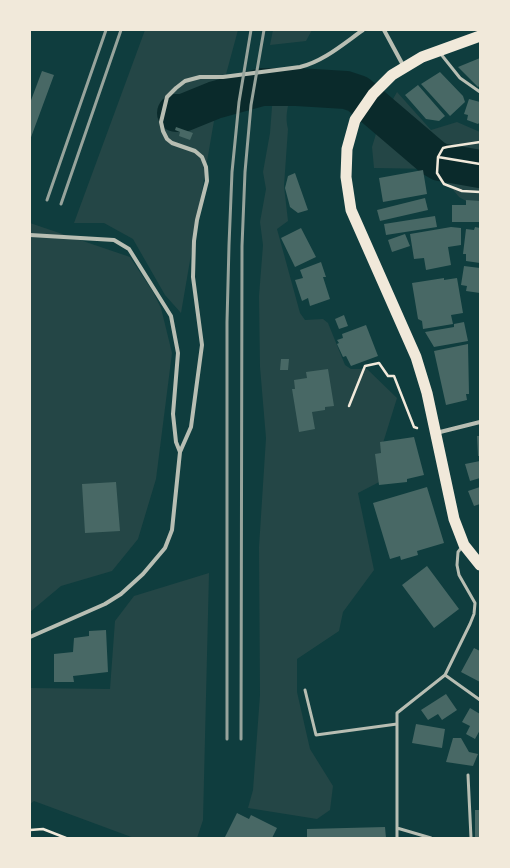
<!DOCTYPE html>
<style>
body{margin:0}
#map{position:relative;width:510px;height:868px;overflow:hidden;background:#0f3d3e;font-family:Poppins,sans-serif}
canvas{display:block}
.frame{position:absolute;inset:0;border:31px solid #f1e9da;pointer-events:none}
</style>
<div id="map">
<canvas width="510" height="868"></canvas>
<div class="frame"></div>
</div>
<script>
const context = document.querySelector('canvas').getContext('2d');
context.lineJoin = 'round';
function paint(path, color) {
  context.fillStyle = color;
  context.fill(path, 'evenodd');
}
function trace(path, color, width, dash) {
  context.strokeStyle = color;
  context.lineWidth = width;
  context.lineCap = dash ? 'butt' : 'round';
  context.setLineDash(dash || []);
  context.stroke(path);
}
paint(new Path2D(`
 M145 30H238L215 115 181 313 165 295 133 239 104 223H74Z
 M273 30H312L306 41 270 45Z
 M285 90 292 95C287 105 285 118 288 129L284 186 288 221 277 229 300 313 305 320 323 319 328 323 345 365 351 369H367L397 398 383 443 385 479 358 493 374 570 343 612 339 631 297 659V692L310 749 333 786 330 810 317 819 248 808 253 790 260 695 259 547 266 438 260 367 259 296 263 245 260 222 266 189 263 172 270 133 273 94Z
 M397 92 431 130 457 122 480 132V209L459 197 436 169 374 168 372 147 379 124Z
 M30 223 130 257 153 292 161 308 172 353 156 479 138 539 112 571 61 586 30 612Z
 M209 573 203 820 197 838H134L34 801 30 804V688L110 689 115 621 134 596Z`), '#244646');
trace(new Path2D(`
 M176 113H183L215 100 262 87H297L346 90 358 94 433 158 440 162 480 169`), '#0a2a2b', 38);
paint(new Path2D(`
 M480 58V86L478 87 458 67Z
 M42 71 54 75 30 140V103Z
 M440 72 463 96 465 102 450 116 421 84Z
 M418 85 445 116 439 121 426 119 405 95Z
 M469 99 480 102V122L478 124 467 120 468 115 464 114Z
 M176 127 193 133 190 140 179 136 180 132 175 130Z
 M423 170 427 194 383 202 379 178Z
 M295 173 308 210 298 213 290 207 285 188 288 176Z
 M425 198 428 210 380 221 377 210Z
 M466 200 480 201V222H452V205H466Z
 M435 216 437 227 386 235 384 224Z
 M451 227 461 228V245L448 247 451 265 426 270 424 258 414 259 410 234Z
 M475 227 480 228V263L466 261V254H463L466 229 474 230Z
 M301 228 316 257 295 267 281 238Z
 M405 234 410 246 392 252 388 240Z
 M321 262 326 277H323L330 299 310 306 308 298 302 301 295 280 303 278 300 270Z
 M464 266 480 268V293L466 291 467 286 461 285Z
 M444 278V280L457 278 463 313 451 315 453 324 423 329 422 321 418 319 412 283Z
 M344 315 348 326 339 329 335 319Z
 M464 322 468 341 434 347 425 332 454 327V324Z
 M366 325 378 356 351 366 346 356 343 357 337 344 339 343 337 340 343 338 342 334Z
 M468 344 469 394H466L467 400 446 405 434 351Z
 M281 359H289L288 370H280Z
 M328 369 334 406 325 407V410L312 412 315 429 299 432 292 389H295L294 380 307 378 306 372Z
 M477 436H480V456H478Z
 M414 437 424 475 407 479V482L379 485 375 454 381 453 380 442Z
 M480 461V478L470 481 465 464Z
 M116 482 120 531 85 533 82 484Z
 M427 487 444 543 417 551 418 555 401 560 400 556 390 559 373 503Z
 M480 487V504L474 506 468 491Z
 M427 566 459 609 434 628 402 585Z
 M106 630 108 672 73 676 74 682H54V654L73 652 74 638 89 636V631Z
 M474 648 480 651V682L461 672Z
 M446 694 457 710 442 720 438 714 428 720 421 710Z
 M470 708 480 714V730L475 739 466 734 470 726 462 722Z
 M416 724 445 729 442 748 412 743Z
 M453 738H461L469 752 478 754 473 766 446 762Z
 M475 810H480V837H475Z
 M237 813 249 819 251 815 277 828 272 838 225 837Z
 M385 827 386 838H307V829Z`), '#486865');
trace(new Path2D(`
 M480 142 447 147 443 148 438 157 437 173 444 184 462 191 480 192
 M438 157 480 164
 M349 406 365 366 379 363 388 376H394L414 427 417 428
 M30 830 43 829 66 838`), '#f1e9da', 2.5);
trace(new Path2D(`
 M440 53 460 78 480 92
 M445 675 480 700
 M305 690 316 735 397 724
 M468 775 471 838
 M397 828 431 838
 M397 838V713L445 675 470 624 474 614 475 603 459 575 457 565 458 552 462 547`), '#b8beb3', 3);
trace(new Path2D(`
 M384 30 404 67
 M30 235 114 240 129 249 171 316 178 353 173 414 176 442 180 452
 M436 433 480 422
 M30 637 105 604 121 594 143 574 165 548 172 530 180 452 191 427 202 345 193 277 194 241 197 220 207 181 206 167 202 157 195 151 172 143 167 139 163 131 161 122 167 97 176 88 185 81 200 77H223L300 67C324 61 343 44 363 30`), '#b8beb3', 4);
trace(new Path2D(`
 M480 36 422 57 392 75 373 94 355 120 347 149 346 177 351 210 416 357 427 393 454 519 464 545 480 565`), '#f1e9da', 11);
trace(new Path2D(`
 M47 200 106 30
 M61 204 121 30
 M227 739V322L229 245 232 172 239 102 251 30
 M241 739 242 246 245 172 251 105 264 30`), '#97a49c', 3);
</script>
